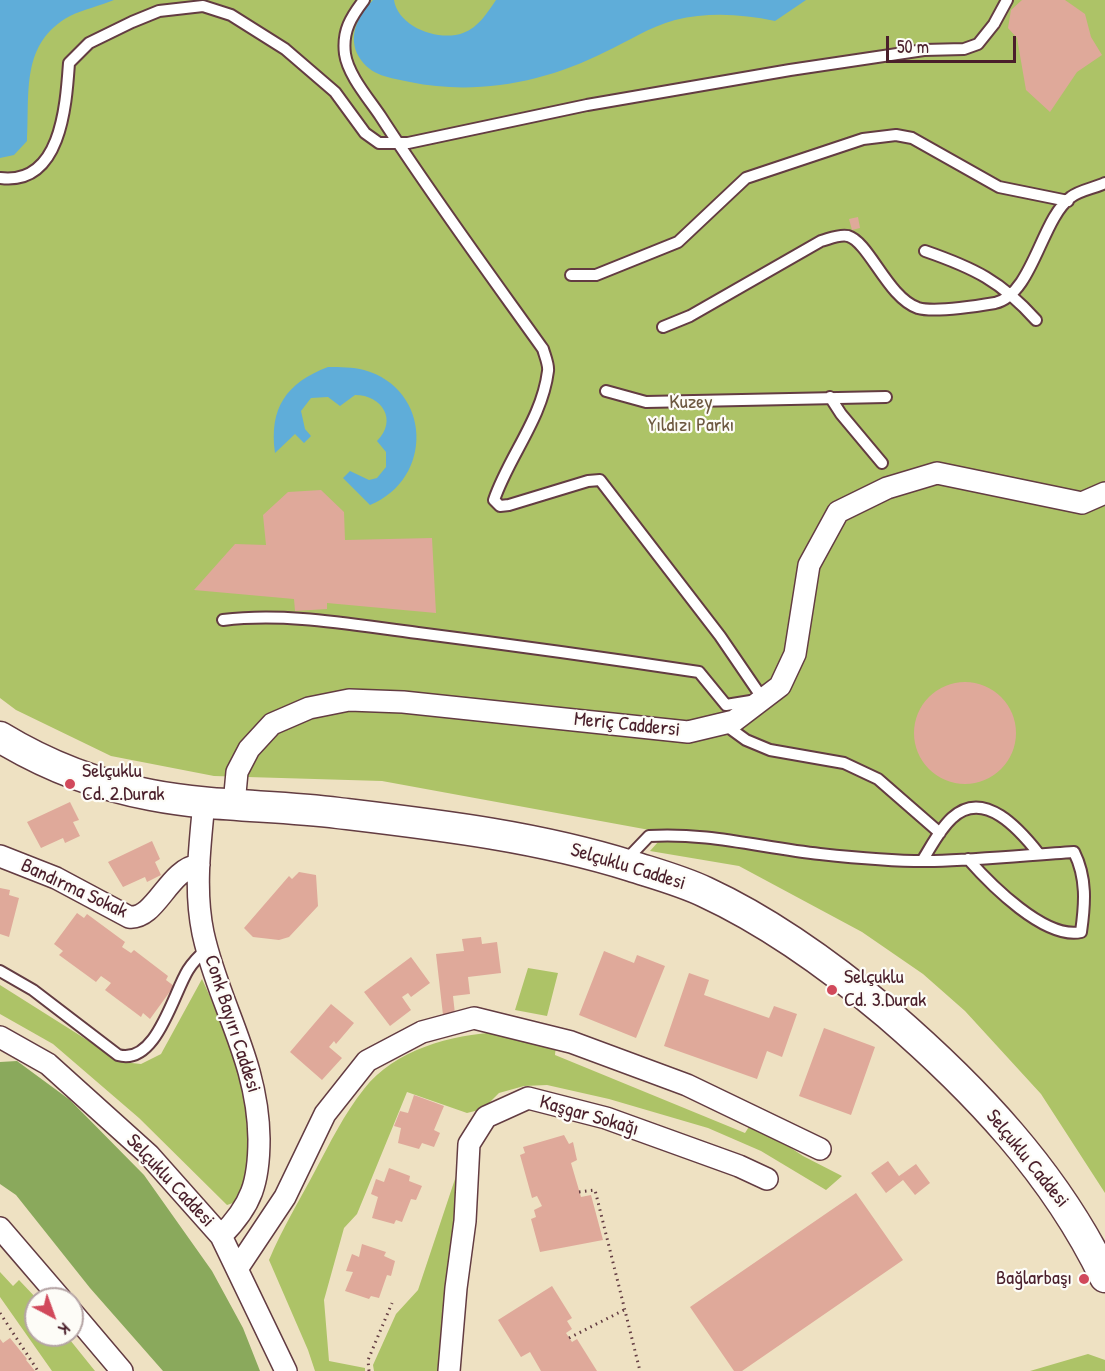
<!DOCTYPE html>
<meta charset="utf-8">
<style>
body{margin:0}
#map{position:relative;width:1105px;height:1371px;overflow:hidden;background:#eee1c2;font-family:"Patrick Hand",sans-serif}
canvas{display:block}
.north{position:absolute;left:24px;top:1287px;width:60px;height:60px;box-sizing:border-box;background:#fdfcf7;border:2px solid #b5a4a5;border-radius:50%;rotate:139deg;font-size:16px;font-weight:700;line-height:24px;text-align:center;color:#4a1f2b}
.north::after{content:'';display:block;margin:auto;width:21px;height:27px;background:#d1495b;clip-path:polygon(50% 0,100% 100%,50% 72%,0 100%)}
.scale{position:absolute;left:886px;top:36px;width:130px;height:27px;box-sizing:border-box;border:3px solid #4a1f2b;border-top:0;padding-left:8px;font-size:18px;line-height:21px;white-space:nowrap;color:#4a1f2b;-webkit-text-stroke:4px #fdfcf7;paint-order:stroke}
</style>
<div id="map">
<canvas width="1105" height="1371"></canvas>
<div class="north">K</div>
<div class="scale">50 m</div>
</div>
<script>
const context = document.querySelector('canvas').getContext('2d');
context.lineJoin = 'round';
function paint(path, color) {
  context.fillStyle = color;
  context.fill(path, 'evenodd');
}
function trace(path, color, width, dash) {
  context.strokeStyle = color;
  context.lineWidth = width;
  context.lineCap = dash ? 'butt' : 'round';
  context.setLineDash(dash || []);
  context.stroke(path);
}
function drawText(font, color, halo, rows, align = 'center') {
  context.font = font + ' "Patrick Hand",sans-serif';
  context.lineWidth = 4.5;
  context.setLineDash([]);
  context.textBaseline = 'middle';
  context.strokeStyle = halo;
  context.fillStyle = color;
  for (const [text, x, y, turn = 0] of rows) {
    context.save();
    context.translate(x, y);
    context.rotate((+turn || 0) * Math.PI / 180);
    context.textAlign = isNaN(turn) ? turn : align;
    if (halo) context.strokeText(text, 0, 0);
    context.fillText(text, 0, 0);
    context.restore();
  }
}
paint(new Path2D(`
 M0 0H1105V1193L1041 1094 965 1011 923 974 862 932 739 866 650 851 666 833 382 781 214 776 111 756 16 710 0 698Z
 M528 968 558 973 547 1016 515 1010Z
 M202 979 234 1049 255 1115 253 1170 239 1201 227 1205 139 1118 53 1044 0 1014V985L122 1062 141 1064 161 1054Z
 M499 1032 556 1044 555 1055 745 1133 752 1122 803 1156 842 1176 826 1190 761 1151 708 1128 609 1099 547 1085 524 1086 499 1093 483 1109 467 1113 407 1092 357 1214 344 1228 324 1300 329 1361 365 1368V1371H315L308 1350 269 1260C282 1229 299 1201 315 1171 330 1143 344 1114 364 1089 395 1049 451 1035 499 1032Z
 M464 1152 443 1371H374L373 1365 396 1314 418 1290Z
 M0 1272 13 1286 19 1280 37 1299 36 1335H66L95 1371H52L0 1297Z
 M1088 1354 1105 1360V1371H1030Z`), '#adc367');
paint(new Path2D(`
 M17 1061 70 1100 144 1175 212 1271 243 1328 260 1371H163L90 1288 16 1195 0 1184V1062Z`), '#8aa95c');
paint(new Path2D(`
 M0 0H114C100 6 84 9 70 16 20 43 30 93 27 141L14 155 0 158Z
 M373 0H394C398 27 439 42 463 33 479 27 487 13 496 0H806L775 21C741 14 709 12 675 20 649 27 629 41 605 52 546 82 476 96 410 82 391 78 370 76 359 57 347 37 358 15 373 0Z
 M328 367C340 367 353 367 364 370 432 389 434 479 370 505L343 478 350 471 369 480 377 478 386 467V452L377 441C398 420 382 395 355 395L340 406 328 397 311 398 301 411 305 429 311 436 304 443 295 434 275 453C269 408 286 383 328 367Z`), '#5fadd9');
paint(new Path2D(`
 M1022 0H1065L1085 14 1091 37 1102 55 1077 72 1050 112 1026 90 1017 38 1008 28 1011 10Z
 M858 217 860 228 852 230 849 219Z
 M321 490 344 512 345 540 432 538 436 613 327 603V609L295 611 294 599 194 590 235 544 266 545 263 515 288 492Z
 M914 733a51 51 0 1 1 102 0a51 51 0 1 1-102 0Z
 M70 802 79 820 73 822 80 836 65 843 63 838 41 848 27 822Z
 M152 841 160 859 155 862 161 875 147 882 145 877 123 887 108 862Z
 M299 872 316 875 318 906 289 937 279 940 253 937 244 928 289 876 292 879Z
 M0 888 10 890 9 895 19 898 9 937 0 934Z
 M77 913 84 918 87 914 125 942 122 947 131 953 134 950 168 976 166 980 174 986 150 1019 143 1013 141 1017 105 990 111 983 101 976 96 982 59 955 63 951 54 944Z
 M481 937 482 944 497 942 501 973 468 977 470 994 453 996 455 1014 443 1015 436 954 464 951 462 939Z
 M604 951 634 963 637 955 665 966 636 1038 579 1015Z
 M411 957 430 983 411 997 408 993 402 997 411 1010 390 1026 364 992Z
 M689 973 709 980 704 995 769 1018 774 1006 797 1014 782 1057 767 1051 757 1079 664 1046Z
 M331 1004 354 1023 336 1044 334 1041 329 1047 342 1058 322 1080 290 1052Z
 M824 1028 875 1047 851 1115 799 1096Z
 M414 1095 444 1106 434 1130 440 1133 434 1147 422 1143 419 1149 398 1143 401 1128 394 1126 400 1111 408 1113Z
 M564 1135 569 1144 573 1142 577 1160 571 1163 581 1197 591 1195 603 1240 540 1252 531 1219 536 1217 534 1210 542 1206 537 1196 532 1198 520 1155 525 1153 523 1147Z
 M888 1161 899 1176 916 1164 930 1183 915 1195 903 1180 886 1193 871 1173Z
 M389 1168 410 1176 409 1181 422 1186 416 1200 411 1199 402 1222 396 1220 394 1224 372 1218 378 1197 371 1194 376 1179 384 1182Z
 M856 1193 903 1260 742 1371H734L690 1307Z
 M362 1244 386 1252 384 1256 395 1261 391 1276 387 1275 379 1298 371 1296 369 1299 345 1291 353 1272 346 1271 352 1254 359 1257Z
 M552 1286 572 1318 567 1321 572 1329 566 1333 572 1342 577 1339 597 1371H541L530 1352 521 1357 498 1320Z
 M10 1338 27 1359 26 1360 35 1371H0V1339L3 1343Z`), '#dfa99a');
const lane = new Path2D(`
 M0 178C61 186 66 106 69 63L89 43 132 22 159 11 203 6 231 15 285 49 335 92 365 133 379 143H408L587 105 790 70 924 50 964 49 978 44 994 24 1007 0
 M925 251C974 268 1001 281 1036 320
 M571 275H596L678 242 746 178 863 139 896 135 912 138 999 187 1068 201
 M663 327 690 316 821 241C829 239 839 234 848 236 869 242 888 298 918 308 935 313 977 306 995 303 1033 294 1041 219 1071 197 1080 190 1095 188 1105 183
 M606 391 646 402 886 397
 M830 397 841 414 882 463
 M223 620C287 612 354 625 418 633 512 645 606 658 699 672L726 705 763 699 720 636 600 480 588 481 509 505 500 506 494 500C509 456 542 419 548 371 549 365 545 356 543 349 488 272 432 196 381 117 369 99 348 75 345 54 342 31 351 17 364 0
 M724 724 746 740 770 750 844 763 878 779 940 833
 M625 861 649 836C706 832 763 848 820 854 857 858 897 862 934 861 980 860 1028 855 1074 852 1087 878 1085 904 1081 932 1045 940 990 884 968 859
 M922 861C931 847 939 830 952 818 984 788 1020 830 1039 854
 M0 971 33 990 118 1055C156 1066 173 994 188 970 193 962 200 955 207 949`);
const street = new Path2D(`
 M204 802C200 845 194 890 203 933 219 1006 258 1060 259 1139 259 1182 252 1205 221 1236
 M234 804 237 772 249 749 272 724 309 708 349 700 403 702 688 732 734 721 780 686 795 654 809 565 838 512 887 488 937 473 1082 503 1105 493
 M0 856 56 878 129 917C156 920 168 869 199 865
 M0 1037 48 1064 149 1155 221 1236 286 1371
 M0 1228 61 1299
 M237 1269 285 1197 325 1114 367 1061 422 1032 474 1018 571 1042 687 1085 820 1149
 M72 1312 122 1371
 M449 1371 456 1288 465 1221 469 1144 486 1117 528 1098 606 1118 739 1166 767 1179`);
const secondary = new Path2D(`
 M0 737C46 765 98 785 151 795 212 807 276 805 338 813 438 825 535 836 631 866 656 874 682 881 705 892 772 923 832 967 888 1014 975 1089 1055 1173 1105 1277`);
trace(lane, '#633c42', 14);
trace(street, '#633c42', 24);
trace(secondary, '#633c42', 33);
trace(new Path2D(`
 M579 1192 595 1190 640 1371
 M0 1313 38 1371
 M569 1338 624 1310
 M369 1371 368 1360 392 1303`), '#633c42', 3, [1.5, 4.5]);
trace(lane, '#fff', 10);
trace(street, '#fff', 21);
trace(secondary, '#fff', 30);
for (const [x, y, r, color] of [
 [70,784,6,"#d1495b"],
 [832,990,6,"#d1495b"],
 [1084,1279,6,"#d1495b"]
]) {
  const dot = new Path2D();
  dot.arc(x, y, r, 0, 2 * Math.PI);
  context.fillStyle = color;
  context.fill(dot);
  trace(dot, '#fdfcf7', 2);
}
drawText('20px', '#6d5840', '#fdfcf7', [
 ["Kuzey",691,403],
 ["Yıldızı Parkı",691,426]
]);
drawText('20px', '#4a1f2b', '#fdfcf7', [
 ["Meriç Caddersi",627,725,6],
 ["Selçuklu Caddesi",628,867,17],
 ["Bandırma Sokak",74,889,25],
 ["Conk Bayırı Caddesi",232,1024,72],
 ["Kaşgar Sokağı",589,1116,16],
 ["Selçuklu Caddesi",1027,1159,51],
 ["Selçuklu Caddesi",170,1181,47]
]);
drawText('20px', '#4a1f2b', '#fdfcf7', [
 ["Selçuklu",82,772],
 ["Cd. 2.Durak",82,795],
 ["Selçuklu",844,978],
 ["Cd. 3.Durak",844,1001],
 ["Bağlarbaşı",1072,1279,"right"]
], 'left');
</script>
